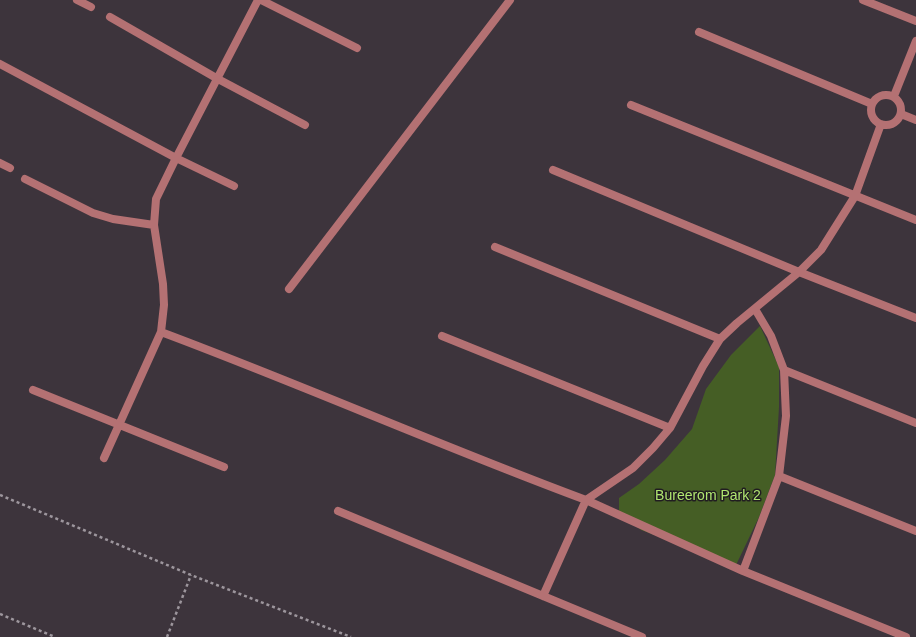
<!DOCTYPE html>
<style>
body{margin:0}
canvas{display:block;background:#3d343c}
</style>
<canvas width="916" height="637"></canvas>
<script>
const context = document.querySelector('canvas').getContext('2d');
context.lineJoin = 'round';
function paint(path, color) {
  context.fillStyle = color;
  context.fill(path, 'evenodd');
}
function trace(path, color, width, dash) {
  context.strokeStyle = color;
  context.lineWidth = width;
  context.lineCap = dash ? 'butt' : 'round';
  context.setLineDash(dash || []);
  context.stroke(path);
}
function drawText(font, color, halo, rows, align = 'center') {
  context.font = font + ' Helvetica,sans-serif';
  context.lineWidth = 3;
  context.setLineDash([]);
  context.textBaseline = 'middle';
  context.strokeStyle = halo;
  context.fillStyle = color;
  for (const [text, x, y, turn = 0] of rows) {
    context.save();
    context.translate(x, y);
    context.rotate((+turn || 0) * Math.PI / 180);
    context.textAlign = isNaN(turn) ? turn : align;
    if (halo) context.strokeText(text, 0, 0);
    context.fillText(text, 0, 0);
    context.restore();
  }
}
paint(new Path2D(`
 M760 326 779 367V407L775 475 759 517 736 565 641 530 619 513V498L639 484 665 460 692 429 706 389 731 355Z`), '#455e25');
trace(new Path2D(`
 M0 495 191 575 351 637
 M0 614 55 637
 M167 637 191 575`), '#9d969d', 2.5, [3, 3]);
trace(new Path2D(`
 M77 0 91 7
 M261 0 357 48
 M863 0 916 21
 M110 17 218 79 305 125
 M699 32 872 104
 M0 64 176 158 234 186
 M871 110a15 15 0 1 1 30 0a15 15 0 1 1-30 0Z
 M894 96 916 41
 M631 105 916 220
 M901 114 916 120
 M0 163 10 168
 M553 170 799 272 916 318
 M25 179 93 213 113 219 154 225
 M495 247 720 339
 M289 289 510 0
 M161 332C303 385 443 447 586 500L633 468 653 448 670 428 703 366 720 339 737 323 799 272 821 250 855 196 881 124
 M442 336 670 428
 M784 370 916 423
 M33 390 224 467
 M104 458 161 332 164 305 163 284 154 225 156 199 176 158 258 0
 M779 476 916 531
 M338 511 642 637
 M743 571 779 476 786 416 784 370 771 336 755 309
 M543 596 586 500 743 571 906 637`), '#b47173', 8);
drawText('14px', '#b0e670', '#211d21', [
 ["Bureerom Park 2",708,496]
]);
</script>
